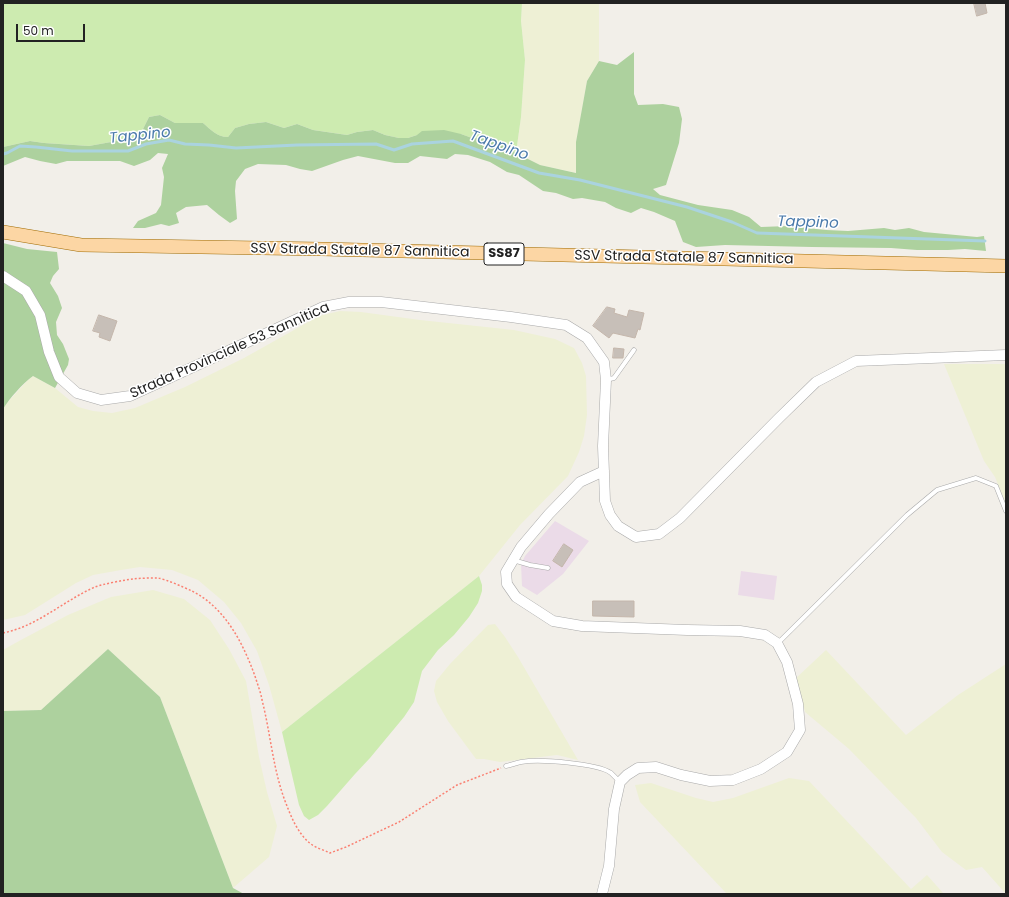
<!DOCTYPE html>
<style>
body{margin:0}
#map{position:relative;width:1009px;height:897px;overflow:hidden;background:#f2efe9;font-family:Poppins,sans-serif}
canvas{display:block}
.frame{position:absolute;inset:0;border:4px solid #222;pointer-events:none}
.scale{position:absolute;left:16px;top:24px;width:69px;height:18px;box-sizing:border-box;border:2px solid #222;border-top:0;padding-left:5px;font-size:12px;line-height:14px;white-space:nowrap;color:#222;-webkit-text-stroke:3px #fff;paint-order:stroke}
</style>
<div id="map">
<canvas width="1009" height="897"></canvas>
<div class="frame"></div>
<div class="scale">50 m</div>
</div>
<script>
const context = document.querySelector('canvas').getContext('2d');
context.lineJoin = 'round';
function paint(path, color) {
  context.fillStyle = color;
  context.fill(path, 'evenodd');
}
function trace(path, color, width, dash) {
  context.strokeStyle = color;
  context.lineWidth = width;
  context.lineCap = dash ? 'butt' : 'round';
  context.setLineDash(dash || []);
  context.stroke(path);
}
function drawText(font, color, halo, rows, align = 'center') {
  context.font = font + ' Poppins,sans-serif';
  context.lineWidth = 3;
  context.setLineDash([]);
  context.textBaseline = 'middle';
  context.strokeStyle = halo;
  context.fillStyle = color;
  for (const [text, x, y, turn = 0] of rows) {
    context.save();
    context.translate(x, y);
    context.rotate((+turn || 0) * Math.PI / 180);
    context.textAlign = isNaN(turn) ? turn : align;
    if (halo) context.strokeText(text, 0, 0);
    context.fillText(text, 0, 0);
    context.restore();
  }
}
paint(new Path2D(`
 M555 521 589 541 563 574 537 595 522 586 521 564 525 556Z
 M741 571 777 576 774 600 738 595Z`), '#ebdbe8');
paint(new Path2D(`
 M522 3H599V61L587 81 576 142 577 173 540 165 516 153 521 117 525 60 521 21Z
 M340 311 361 312 420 320 514 330 555 339 574 348 582 363 586 376 587 415 584 436 579 452 568 476 520 525 479 576 282 732 269 685 257 651 241 623 224 602 198 580 172 570 140 567 121 570 93 575 76 583 25 615 3 620V409L6 404 28 380 33 376 55 388 78 407 93 411 112 413 135 408 185 387 244 358 319 316Z
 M944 364H1006V504L995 477 984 461Z
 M153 590 184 599 210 620 229 649 246 681 259 757 267 792 277 826 269 857 233 888 160 697 108 649 41 710 3 711V650L19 641 68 615 111 597Z
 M495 624 505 637 518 657 578 760 557 755 500 762 484 759H476L448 721 437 702 434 691 436 681 450 664 488 625Z
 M826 650 906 735 958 695 1006 664V894L982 867 966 870 942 852 916 818 849 749 805 712 795 679Z
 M789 778 809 781 911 889 927 875 944 894H727L640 802 635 785 651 783 696 798 713 802 733 798Z`), '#eef0d5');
paint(new Path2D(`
 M3 3H522L521 21 525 60 521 117 516 153 504 144 489 138H472L461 134 417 135 408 138H399L385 135 373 130 357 132 347 135 313 130 297 124 284 128 266 122 249 124 235 128 228 137C217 137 210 129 203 123H175L160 115 149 117 140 135 133 138 89 146 44 143 30 141 3 147Z
 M479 576 482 585V591L478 603 469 617 454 635 438 650 422 671 414 702 404 717 370 758 355 774 327 806 318 815 309 820 304 816 299 805 282 732Z`), '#cdebb0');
paint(new Path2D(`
 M634 52V94L638 105 663 104 679 107 682 119 679 143 666 185 653 189 660 195 698 205 732 210 749 217 761 227 788 226 826 230 848 231 884 228 895 230 909 228 924 232 977 237 984 236 986 251 965 249 948 250H917L891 248 812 247 725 245 696 247 683 242 675 221 654 212 641 208 631 213 616 208 605 202 582 198 573 199 556 193 543 191 519 175 507 172 490 162 468 155 455 154 447 159 420 156 408 163H395L358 156 343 160 312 171 300 169 286 165 258 164 245 169 236 181 235 191 237 219 230 223 219 215 207 205 186 207 176 213 179 223 169 226 161 224 145 228H133L138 221 156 213 161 205 164 177 162 168 168 154 158 153 150 160 134 166 120 161H67L56 164 40 161 25 157 3 166V147L30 141 44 143 89 146 133 138 140 135 149 117 160 115 175 123H203C210 129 217 137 228 137L235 128 249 124 266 122 284 128 297 124 313 130 347 135 357 132 373 130 385 135 399 138H408L417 135 422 131 444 130 461 134 472 138H489L504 144 516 153 540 165 576 173V142L587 81 599 61 617 65Z
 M3 243 27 249 57 252 59 269 53 276 50 283 58 296 62 308 56 322 57 335 63 344 69 359 68 365 55 388 33 376C22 384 10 398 3 409Z
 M108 649 160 697 233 888 244 894H3V711L41 710Z`), '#add19e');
trace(new Path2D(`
 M3 154 7 153 20 146 36 147 72 151H128L146 144 169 140 185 144 209 145 236 148 297 145 376 144 394 150 412 144 453 141 539 173 580 180 687 207 732 222 757 233 985 241`), '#aad3df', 3);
const building = new Path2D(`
 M974 3H985L987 13 977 16Z
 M607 307 615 309 614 313 627 317 629 310 644 313 640 330 638 329 635 338 613 333 609 338 593 326Z
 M99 315 117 321 110 341 99 337 100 333 93 331Z
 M614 348 624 349 623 358H613Z
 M564 544 573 550 562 567 553 561Z
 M593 601H634V617L593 616Z`);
paint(building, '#c7bfb8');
trace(building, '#c4b6ab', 1);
const service = new Path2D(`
 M606 380 614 378 634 350
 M513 560 530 565 548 568
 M778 643 907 515 937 490 976 478 996 486 1006 511
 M506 766C511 765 516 763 521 762 539 759 597 763 611 773 614 776 617 779 620 782`);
const tertiary = new Path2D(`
 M3 276 6 278 26 291 40 315 49 352 59 377 77 393 101 400 130 396 252 340 323 307 349 302H381L511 317 566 325 587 338 604 362 606 380 603 446 605 501 610 515 618 526 636 537 659 534 680 518 779 418 816 382 856 361 1006 355
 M602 894 609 866 614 809 620 782 627 775 638 768 656 767 681 775 710 781 733 780 761 769 787 752 800 730 798 704 787 662 777 643 765 635 740 631 687 630 582 626 553 621 516 597 507 584 506 572 521 547 549 514 580 482 604 471`);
const primary = new Path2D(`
 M3 232 81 245 322 249 1006 266`);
trace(service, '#a9a9a9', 5);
trace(tertiary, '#a9a9a9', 11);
trace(primary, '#a06b00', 14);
trace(new Path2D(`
 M3 633C38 626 63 601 95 587 103 584 124 580 133 579 141 578 150 578 158 578 168 580 183 587 192 591 226 608 244 645 256 679 258 686 261 693 262 700 271 735 273 772 287 806 292 819 299 835 311 844 316 848 324 850 330 853L346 847 399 822 457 785 501 768`), '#fa8072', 1.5, [2, 2]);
trace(service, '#fff', 4);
trace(tertiary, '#fff', 10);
trace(primary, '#fcd6a4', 13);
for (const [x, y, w] of [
 [504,254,40]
]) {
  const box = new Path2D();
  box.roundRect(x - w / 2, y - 11, w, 22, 3);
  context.fillStyle = '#fff';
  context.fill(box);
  trace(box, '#222', 1);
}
drawText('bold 13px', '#222', null, [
 ["SS87",504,254]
]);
drawText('14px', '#222', '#fff', [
 ["SSV Strada Statale 87 Sannitica",360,251,1],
 ["SSV Strada Statale 87 Sannitica",684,258,1],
 ["Strada Provinciale 53 Sannitica",230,351,-24]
]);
drawText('italic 15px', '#4a7aab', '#fff', [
 ["Tappino",140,136,-6],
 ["Tappino",499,146,20],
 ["Tappino",808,223,2]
]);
</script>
